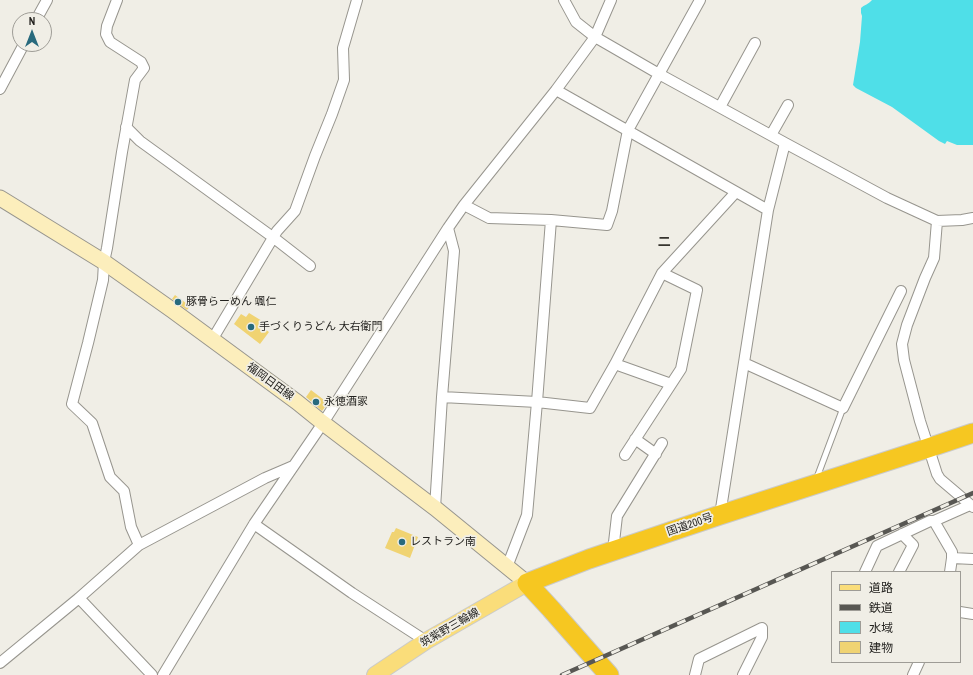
<!DOCTYPE html>
<meta charset="utf-8">
<style>
body{margin:0}
#map{position:relative;width:973px;height:675px;overflow:hidden;background:#f0eee6;font-family:"Archivo Narrow","Noto Sans JP",sans-serif}
canvas{display:block}
.legend{position:absolute;left:831px;top:571px;width:130px;height:92px;box-sizing:border-box;background:#f0eee6;border:1px solid #9e9c96;margin:0;padding:5px 7px;list-style:none;font-size:12px;color:#23221f}
.legend li{display:flex;align-items:center;gap:8px;height:20px}
.legend b{width:20px;border:1px solid #9e9c96}
.north{position:absolute;left:12px;top:12px;width:40px;height:40px;box-sizing:border-box;background:#f0eee6;border:1px solid #9e9c96;border-radius:50%;rotate:0deg;font-size:11px;font-weight:700;line-height:16px;text-align:center;color:#23221f}
.north::after{content:'';display:block;margin:auto;width:14px;height:18px;background:#286a7d;clip-path:polygon(50% 0,100% 100%,50% 72%,0 100%)}
</style>
<div id="map">
<canvas width="973" height="675"></canvas>
<ul class="legend">
<li><b style="height:5px;background:#fadd7a"></b>道路</li>
<li><b style="height:5px;background:#585753"></b>鉄道</li>
<li><b style="height:11px;background:#4fdfe8"></b>水域</li>
<li><b style="height:11px;background:#f0d372"></b>建物</li>
</ul>
<div class="north">N</div>
</div>
<script>
const context = document.querySelector('canvas').getContext('2d');
context.lineJoin = 'round';
function paint(path, color) {
  context.fillStyle = color;
  context.fill(path, 'evenodd');
}
function trace(path, color, width, dash) {
  context.strokeStyle = color;
  context.lineWidth = width;
  context.lineCap = dash ? 'butt' : 'round';
  context.setLineDash(dash || []);
  context.stroke(path);
}
function drawText(font, color, halo, rows, align = 'center') {
  context.font = font + ' "Archivo Narrow","Noto Sans JP",sans-serif';
  context.lineWidth = 3.5;
  context.setLineDash([]);
  context.textBaseline = 'middle';
  context.strokeStyle = halo;
  context.fillStyle = color;
  for (const [text, x, y, turn = 0] of rows) {
    context.save();
    context.translate(x, y);
    context.rotate((+turn || 0) * Math.PI / 180);
    context.textAlign = isNaN(turn) ? turn : align;
    if (halo) context.strokeText(text, 0, 0);
    context.fillText(text, 0, 0);
    context.restore();
  }
}
paint(new Path2D(`
 M872 0H973V145H957L947 141 945 144 939 141 892 107 856 88 853 85 860 42 862 16 861 13V8C864 5 869 4 872 0Z`), '#4fdfe8');
paint(new Path2D(`
 M175 295 190 306 187 310 172 299Z
 M249 313 267 324 265 329 269 332 260 344 234 324 241 314 246 317Z
 M311 390 328 403 322 411 306 397Z
 M396 528 418 537 410 558 385 548 392 532H394Z`), '#f0d372');
const lane = new Path2D(`
 M816 480 843 408`);
const street = new Path2D(`
 M117 0 107 26 106 34 110 42 141 62 144 68 135 80 122 152 107 248 104 262 103 280 88 343 72 404 92 423 110 477 124 491 131 527 139 545
 M564 0 576 22 595 37 659 74 785 143 887 198 937 221 962 220 973 218
 M36 20 47 0
 M0 89 24 44
 M556 90 768 210
 M720 107 755 43
 M126 127 140 141 274 238 310 266
 M771 135 788 105
 M464 205 489 218 551 220 607 225 612 211 628 130 700 0
 M937 221 934 258 925 278 907 325 902 344 904 360 920 421 937 474 940 479 973 507
 M212 340 277 231 295 211 315 156 332 114 344 80 343 48 357 0
 M744 363 843 408 901 291
 M615 364 671 384
 M442 397 537 402 590 408 615 364 662 273 736 192
 M635 439 656 454
 M625 455 681 369 697 290 662 273
 M435 508 442 397 454 251 448 228
 M720 515 768 210 785 143
 M934 521 952 552V558
 M254 524 352 593 426 641
 M613 551 617 516 662 443
 M507 567 527 515 537 402 551 220
 M865 572 877 546 930 521H934L970 505
 M899 572 913 545 902 534
 M950 572 952 558 973 559
 M79 598 152 675
 M960 612 973 614
 M0 663 79 598 139 545 265 478 293 466
 M163 675 254 524 323 423 448 228 464 205 556 90 595 37 611 0
 M695 675 699 659 762 628V637L743 675
 M913 675 919 662`);
const secondary = new Path2D(`
 M0 198 104 262 172 310 297 402 323 423 435 508 527 583`);
const primary = new Path2D(`
 M375 675 426 641 527 583`);
const highway = new Path2D(`
 M609 675 551 609 527 583 589 559 720 515 928 448 973 433`);
trace(lane, '#97958e', 7);
trace(street, '#97958e', 12);
trace(secondary, '#97958e', 17);
trace(primary, '#cacac9', 18);
trace(highway, '#cacac9', 21);
trace(lane, '#fff', 5);
trace(street, '#fff', 10);
trace(secondary, '#fceebc', 15);
trace(primary, '#fadd7a', 16);
trace(highway, '#f6c721', 19);
const rail = new Path2D(`
 M562 675 973 493`);
trace(rail, '#585753', 4.5);
trace(rail, '#f0eee6', 3, [9]);
for (const [x, y, r, color] of [
 [178,302,4,"#286a7d"],
 [251,327,4,"#286a7d"],
 [316,402,4,"#286a7d"],
 [402,542,4,"#286a7d"]
]) {
  const dot = new Path2D();
  dot.arc(x, y, r, 0, 2 * Math.PI);
  context.fillStyle = color;
  context.fill(dot);
  trace(dot, '#f0eee6', 1.5);
}
drawText('11px', '#23221f', '#f0eee6', [
 ["豚骨らーめん 颯仁",186,302],
 ["手づくりうどん 大右衛門",259,327],
 ["永徳酒家",324,402],
 ["レストラン南",410,542]
], 'left');
drawText('11px', '#23221f', '#f0eee6', [
 ["福岡日田線",270,382,36],
 ["国道200号",690,525,-19],
 ["筑紫野三輪線",450,628,-30]
]);
drawText('bold 13px', '#36342e', '#f0eee6', [
 ["二",664,243]
]);
</script>
